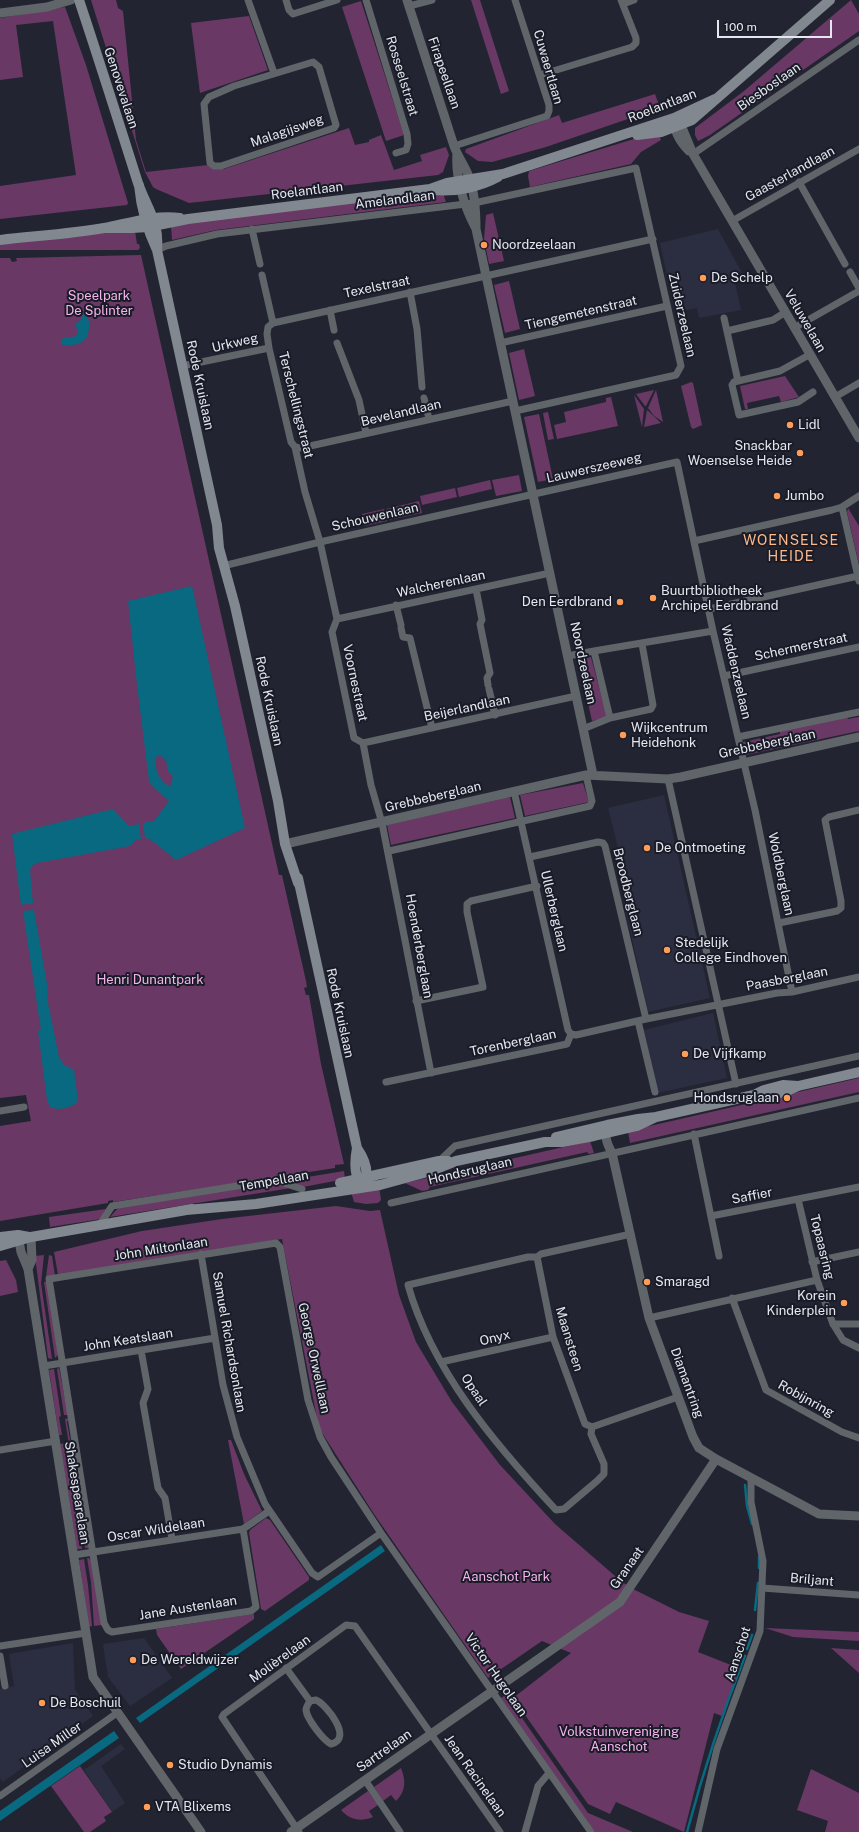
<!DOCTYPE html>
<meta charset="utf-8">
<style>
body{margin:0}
#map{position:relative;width:859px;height:1832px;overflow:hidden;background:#222531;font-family:"Public Sans",sans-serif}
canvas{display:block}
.scale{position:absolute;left:717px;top:20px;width:115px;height:18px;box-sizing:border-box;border:2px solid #e5e7ef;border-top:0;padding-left:5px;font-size:12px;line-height:14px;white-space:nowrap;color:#e5e7ef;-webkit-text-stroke:3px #191b27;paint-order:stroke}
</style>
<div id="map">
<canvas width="859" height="1832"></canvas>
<div class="scale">100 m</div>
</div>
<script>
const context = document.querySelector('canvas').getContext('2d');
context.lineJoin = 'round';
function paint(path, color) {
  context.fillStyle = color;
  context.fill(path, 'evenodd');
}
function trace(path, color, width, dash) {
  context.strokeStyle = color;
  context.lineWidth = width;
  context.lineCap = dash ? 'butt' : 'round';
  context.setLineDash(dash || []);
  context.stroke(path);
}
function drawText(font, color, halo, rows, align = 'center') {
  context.font = font + ' "Public Sans",sans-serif';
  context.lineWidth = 4;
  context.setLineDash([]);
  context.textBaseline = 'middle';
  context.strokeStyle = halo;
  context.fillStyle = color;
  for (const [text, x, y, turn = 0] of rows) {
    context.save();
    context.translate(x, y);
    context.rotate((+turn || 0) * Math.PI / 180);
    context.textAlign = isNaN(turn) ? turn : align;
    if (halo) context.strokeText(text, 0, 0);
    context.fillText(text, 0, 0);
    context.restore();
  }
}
paint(new Path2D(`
 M718 229 742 273 735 283 741 310 699 318 697 308 675 312 660 243Z
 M664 795 710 998 648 1012 624 902 631 899 608 808Z
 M713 1013 727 1078 657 1093 644 1030Z
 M144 1638 172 1678 130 1706 108 1677 103 1644Z
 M73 1643 75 1690 93 1716 3 1782 0 1778V1689L14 1686 9 1654Z
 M121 1744 125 1749 101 1766 125 1803 112 1812 84 1770Z`), '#2b2e40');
paint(new Path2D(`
 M91 0H116L118 8 123 11 136 140 146 172 208 165 217 169H224L349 128 355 145 369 142V140L381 135 394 170 422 161 420 155 446 147 449 155 443 172 438 175 189 203 156 189 153 187 145 172Z
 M471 0H480L509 91 501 94Z
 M851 0 859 14V31L710 135 698 141 695 135V128L744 91Z
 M361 1 404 135 386 141 342 7Z
 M65 7 86 65 128 203 127 205 0 219V186L76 175 53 21 16 25 23 77 0 80V18Z
 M249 16 268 70 200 93 191 23Z
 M655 94 660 108 546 147 492 162 478 161 465 152 466 149 559 115 562 123Z
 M647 135 660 137 661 140 641 152 631 164 530 187 528 176 529 171Z
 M443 193 446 202 216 230 172 240 171 226 191 221Z
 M493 213 504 261 489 264 484 239 486 215Z
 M135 231 137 244H139L140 248 138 250H0V244L85 234Z
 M141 255 279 875H282L306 981 307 987 304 988 306 995H309L321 1064 344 1164 335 1165V1168L113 1202V1200L108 1201V1203L0 1221V1126L31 1121 26 1095 0 1098V258H10L12 262 17 261 16 258Z
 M509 281 520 329 505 333 494 285Z
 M524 349 535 396 519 400 509 353Z
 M785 376 799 397 781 402 779 396 747 403 748 409H745L740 386Z
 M691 382 693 383 702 425 693 429 691 427 681 386Z
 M654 390 646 406H645L636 394Z
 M656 390 663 422 654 416 648 408Z
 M634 395 644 409 642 427Z
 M611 397 618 426 557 439 554 425 566 422 564 412 606 402V398Z
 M647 410 661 423 644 427Z
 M548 412 554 439 548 440 543 413Z
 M539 414 553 479 538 482 524 417Z
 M519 475 522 491 496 496 492 480Z
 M490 480 492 489 459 497 457 488Z
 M455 488 457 497 422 505 420 496Z
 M419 501 422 513 389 520 386 509Z
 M848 508 859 526V564L847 512Z
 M384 509 387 521 365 526 362 514Z
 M591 657 607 717 592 721 578 658Z
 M847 716 848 719 859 717V731L746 755 743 742 780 734V730Z
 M583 783 589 802 525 816 520 795Z
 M510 797 515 818 391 845 387 825Z
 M859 1078V1092L630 1143 628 1131Z
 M590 1141 594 1153 589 1154 587 1152 430 1187 428 1190 422 1191 405 1183Z
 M344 1171 345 1179 303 1187 289 1180Z
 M272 1182 291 1188 110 1217 119 1207Z
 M379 1186 381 1200 378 1203 366 1204 354 1202 351 1192Z
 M336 1206 370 1211 380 1210 399 1295 416 1342 452 1402 500 1465 555 1524 622 1582 635 1590 679 1612 709 1621 698 1652 741 1669 722 1716 714 1713 684 1832 616 1802 610 1814 588 1804 513 1698 571 1653 542 1641 488 1678 374 1514 319 1428 282 1239 58 1275 54 1252 142 1231 222 1219Z
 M106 1209 101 1219 50 1227 49 1217Z
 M44 1255 41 1283 52 1359 48 1358 35 1256Z
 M49 1255 52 1256 55 1276 46 1277Z
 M6 1260 16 1280 18 1292 0 1296V1261Z
 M44 1282H47L58 1355 55 1358Z
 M59 1368 68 1415H64L57 1369Z
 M54 1369 61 1416 59 1417 62 1435H59L49 1370Z
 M69 1418 67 1422 89 1548H85L65 1419Z
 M228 1440H231L244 1474 262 1511 244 1524Z
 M66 1443 82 1549H77L60 1444Z
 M266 1518 270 1520 309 1577V1580L265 1611 261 1609 249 1533 250 1530Z
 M87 1558H89L91 1561 102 1625 94 1626 91 1582Z
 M84 1559 88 1585 92 1626 89 1627 79 1560Z
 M254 1614V1619L181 1669 157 1635 156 1629Z
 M765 1628 859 1632V1641L793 1637Z
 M831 1648 859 1650V1673Z
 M506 1695 588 1813 633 1832H595L501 1698Z
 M80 1766 112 1812 104 1817 106 1821 90 1832H84L51 1786Z
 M401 1768C406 1781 406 1791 396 1801L391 1795 383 1801 374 1787Z
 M811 1769 859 1793V1832H825L828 1821 797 1810Z
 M368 1791 378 1805 369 1811 373 1817C360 1822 350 1820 341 1810Z`), '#693865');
paint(new Path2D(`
 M83 312C91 317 90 329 87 337L79 344 63 346 61 342 63 338C73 337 82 338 75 324L82 319Z
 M192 586 245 828 176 860 150 839 145 838 143 823 154 821 169 801 151 785 149 781 137 685 128 601ZM160 755 166 760 168 771 173 777 170 787C159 780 154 770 156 757Z
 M113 809 129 826 139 824 141 839H137L130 846 37 863 32 866 30 871 33 903 21 905 12 834Z
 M34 910 47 984V998L59 1057 64 1065 74 1070 78 1101C73 1108 57 1111 50 1107L47 1100 38 1031 41 1028 40 1024 23 911Z
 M381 1545 385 1551 140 1723 136 1718Z
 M114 1731 119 1738 0 1821V1811Z`), '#086980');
trace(new Path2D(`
 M745 1485 747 1506 752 1524
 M759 1568V1557
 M755 1610 758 1583
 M747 1649 752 1635
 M687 1832C703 1772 722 1714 745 1656`), '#086980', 2.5);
trace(new Path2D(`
 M248 0 274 73
 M286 0 289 10 293 14 337 0
 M366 0 407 134 408 144 406 150 396 153
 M623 4 634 0
 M409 6 432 0
 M313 62 319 67 336 125 334 128 221 166H214L210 163 204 104 209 97 234 86Z
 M540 75 632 47 636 43V38L621 0
 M454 146 547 116 549 111V105L515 0
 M693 154 859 40
 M799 182 845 264
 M732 221 859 149
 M252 229 260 264
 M157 250 166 246 217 234 474 203 636 168 681 366 676 375 515 411
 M850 272 859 288
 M262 275 273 323 268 327 267 334 269 348 291 442 295 447 305 492 320 542 337 619 332 632 354 738 363 743 371 785 382 823 431 1073
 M410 292 417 329 422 387
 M330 310 334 330
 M724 318 738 381
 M273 323 653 239
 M794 328 859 291
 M727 331 773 320 784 313
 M337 343 359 400 366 433
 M500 343 667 306
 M809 355 780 371 734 382 732 385 739 415 798 402 813 392
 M182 366 269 348
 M835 397 859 383
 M424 398 429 419
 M295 447 301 448 513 401
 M842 507 859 581
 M694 541 832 510 842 507 859 496
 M223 566 320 542 677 462 713 631 755 810 792 992
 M476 589 482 620 480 624 490 673 487 678 488 685
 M396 605 401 625
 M709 609 858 576
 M337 619 550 573
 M401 628 403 637 410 638 432 728
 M594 651 610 718
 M568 656 594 651 713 631
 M724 676 859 647
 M489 689 495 715
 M583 729 610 718 651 709 653 705 642 644
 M738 737 859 712
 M363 743 576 696
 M668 779 736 1084
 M514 791 568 1030 571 1034
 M389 851 590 806 592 801 586 775
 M530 857 598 842 603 843 605 846 646 1019
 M779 923 837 911 841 908V901L825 820 829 817 859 810
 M416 1001 483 987 467 912V904L471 901 537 886
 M638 1021 655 1092
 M386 1082 567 1044 571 1034 576 1035 646 1019 777 993 792 992 859 977
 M0 1111 24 1107
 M694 1134 719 1256
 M439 1161 455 1146 859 1056
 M859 1187 798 1199 817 1280 833 1324 843 1340 859 1348
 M391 1203 859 1098
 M711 1216 798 1199
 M99 1226 112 1206 274 1180 302 1189
 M631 1234 541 1254 537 1257 553 1337 585 1424 592 1427 678 1397
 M201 1254 223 1385 237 1437 265 1504 312 1573 318 1577 381 1533
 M537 1257H528L408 1285C432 1371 496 1445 556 1510L564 1509 597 1481 604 1474V1464L591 1434 592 1427
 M812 1262 859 1252
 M732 1298 766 1390 842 1432 859 1438
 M649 1318 817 1280
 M833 1324H859
 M141 1350 148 1389 143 1403 158 1488 165 1498 172 1539
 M441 1362 553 1337
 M44 1366 215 1338
 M0 1450 56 1441
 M243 1529 256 1607 251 1611 112 1632 108 1630 104 1623 49 1279 276 1243 280 1247 282 1258 308 1400 320 1437 331 1457 381 1533 591 1832
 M74 1555 243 1529 269 1511
 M762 1588 859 1595
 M0 1646 86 1633
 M0 1656 5 1686
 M286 1668 310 1701
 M316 1700C326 1704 354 1739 331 1744 323 1740 307 1719 306 1710 306 1707 308 1704 310 1701Z
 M365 1780 400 1832
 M0 1796 117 1713
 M299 1832 222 1717 224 1714 346 1625 355 1626 500 1832
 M525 1832 538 1786 549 1773
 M698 1832 717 1749 760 1631 763 1561 751 1502V1478`), '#60656a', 7);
trace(new Path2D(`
 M407 0 454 146C458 157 465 166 469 177 475 193 476 212 476 229L593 775
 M0 13 47 7 71 0
 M674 120C674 132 680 142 689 151
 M676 120 681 125 693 154 859 438
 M457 153C455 177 464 206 475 227
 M285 844 586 775 668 779 681 777 859 737
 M607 1126C604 1136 607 1144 612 1153L649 1318 693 1437 699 1448 716 1459 819 1514 859 1516
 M18 1235 21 1252 28 1269 93 1677 201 1832
 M28 1269 32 1260 31 1237
 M291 1832 620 1602 716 1459`), '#60656a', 9);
trace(new Path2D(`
 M79 0C99 60 118 120 137 180 145 206 160 221 157 250
 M637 135 661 132 692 120 830 0
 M139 185C141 207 147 229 157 250L217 525 219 548 235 606 278 801 285 844 298 883
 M434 190C455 192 480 187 498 177
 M104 228H132L148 227 188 219 430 189 447 183 503 174 674 118 715 99
 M0 240C34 236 70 234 104 228 130 223 153 215 180 218
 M298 878 357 1148C364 1158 369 1171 365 1183
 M754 1095C770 1097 784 1093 798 1086
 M556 1137 607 1125 638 1119 656 1117 754 1095 764 1090 783 1085 798 1086 859 1072
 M357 1148C355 1159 353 1175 361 1184
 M340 1183 439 1161H448
 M186 1210 256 1204 380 1185 431 1171 456 1161 545 1142H562L594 1136 637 1126 656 1117
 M0 1237 18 1235 29 1237
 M0 1246 31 1237 192 1209`), '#818890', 10);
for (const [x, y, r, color] of [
 [484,245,4,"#fe9c58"],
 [703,278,4,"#fe9c58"],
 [790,425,4,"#fe9c58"],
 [800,453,4,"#fe9c58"],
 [777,496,4,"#fe9c58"],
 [653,598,4,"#fe9c58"],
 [620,602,4,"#fe9c58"],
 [623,735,4,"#fe9c58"],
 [647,848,4,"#fe9c58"],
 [667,950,4,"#fe9c58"],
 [685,1054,4,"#fe9c58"],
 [787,1098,4,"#fe9c58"],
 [647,1282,4,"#fe9c58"],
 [844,1303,4,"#fe9c58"],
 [133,1660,4,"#fe9c58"],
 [42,1703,4,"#fe9c58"],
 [170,1765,4,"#fe9c58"],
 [147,1807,4,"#fe9c58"]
]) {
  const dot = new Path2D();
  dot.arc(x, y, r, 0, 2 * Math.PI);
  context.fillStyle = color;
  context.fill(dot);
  trace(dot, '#191b27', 1.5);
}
drawText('13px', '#e5e7ef', '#191b27', [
 ["Cuwaertlaan",548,67,74],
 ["Firapeellaan",444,73,71],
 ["Rosseelstraat",402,76,73],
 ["Biesboslaan",769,87,-35],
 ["Genovevalaan",121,88,72],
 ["Roelantlaan",662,106,-21],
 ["Malagijsweg",287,131,-19],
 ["Gaasterlandlaan",790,174,-29],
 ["Roelantlaan",307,191,-7],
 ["Amelandlaan",395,200,-7],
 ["Texelstraat",377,287,-12],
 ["Tiengemetenstraat",581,313,-13],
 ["Zuiderzeelaan",682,315,77],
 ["Veluwelaan",805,321,60],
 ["Urkweg",235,343,-13],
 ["Rode Kruislaan",200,385,78],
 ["Terschellingstraat",296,405,76],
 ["Bevelandlaan",401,413,-13],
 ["Lauwerszeeweg",594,468,-13],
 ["Schouwenlaan",375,517,-13],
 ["Walcherenlaan",441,584,-12],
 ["Schermerstraat",801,647,-12],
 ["Noordzeelaan",583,663,78],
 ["Waddenzeelaan",736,672,77],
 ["Voornestraat",355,683,78],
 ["Rode Kruislaan",269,701,78],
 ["Beijerlandlaan",467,708,-12],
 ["Grebbeberglaan",767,744,-12],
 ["Grebbeberglaan",433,797,-13],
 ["Woldberglaan",781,874,78],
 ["Broodberglaan",628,892,76],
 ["Ullerberglaan",554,911,77],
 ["Hoenderberglaan",419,946,80],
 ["Paasberglaan",787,979,-11],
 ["Rode Kruislaan",340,1013,78],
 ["Torenberglaan",513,1043,-12],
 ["Hondsruglaan",470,1171,-13],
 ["Tempellaan",274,1181,-10],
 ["Saffier",752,1196,-11],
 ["Topaasring",822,1247,76],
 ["John Miltonlaan",161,1249,-9],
 ["Onyx",495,1338,-13],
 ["Maansteen",569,1339,73],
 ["John Keatslaan",128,1340,-9],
 ["Samuel Richardsonlaan",229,1342,80],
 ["George Orwelllaan",314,1358,78],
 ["Diamantring",687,1383,70],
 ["Opaal",474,1390,56],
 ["Robijnring",806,1399,29],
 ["Shakespearelaan",77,1493,81],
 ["Oscar Wildelaan",156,1530,-9],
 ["Granaat",627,1568,-55],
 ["Briljant",812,1580,5],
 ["Jane Austenlaan",188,1608,-9],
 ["Aanschot",738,1654,-72],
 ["Molièrelaan",280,1659,-36],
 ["Victor Hugolaan",496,1675,55],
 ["Luisa Miller",52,1745,-35],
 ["Sartrelaan",384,1751,-35],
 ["Jean Racinelaan",475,1776,55]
]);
drawText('13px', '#e5e7ef', '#191b27', [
 ["Noordzeelaan",492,245],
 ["De Schelp",711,278],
 ["Lidl",798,425],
 ["Snackbar",792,446,"right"],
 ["Woenselse Heide",792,461,"right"],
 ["Jumbo",785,496],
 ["Buurtbibliotheek",661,591],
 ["Archipel Eerdbrand",661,606],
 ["Den Eerdbrand",612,602,"right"],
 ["Wijkcentrum",631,728],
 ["Heidehonk",631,743],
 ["De Ontmoeting",655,848],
 ["Stedelijk",675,943],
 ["College Eindhoven",675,958],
 ["De Vijfkamp",693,1054],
 ["Hondsruglaan",779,1098,"right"],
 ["Smaragd",655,1282],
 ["Korein",836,1296,"right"],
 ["Kinderplein",836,1311,"right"],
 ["De Wereldwijzer",141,1660],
 ["De Boschuil",50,1703],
 ["Studio Dynamis",178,1765],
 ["VTA Blixems",155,1807]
], 'left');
drawText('13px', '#f6b3ee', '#191b27', [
 ["Speelpark",99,296],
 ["De Splinter",99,311],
 ["Henri Dunantpark",150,980],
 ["Aanschot Park",506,1577],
 ["Volkstuinvereniging",619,1732],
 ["Aanschot",619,1747]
]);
context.letterSpacing = '1px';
drawText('14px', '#fdb88b', '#191b27', [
 ["WOENSELSE",791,541],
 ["HEIDE",791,557]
]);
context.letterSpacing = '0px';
</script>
